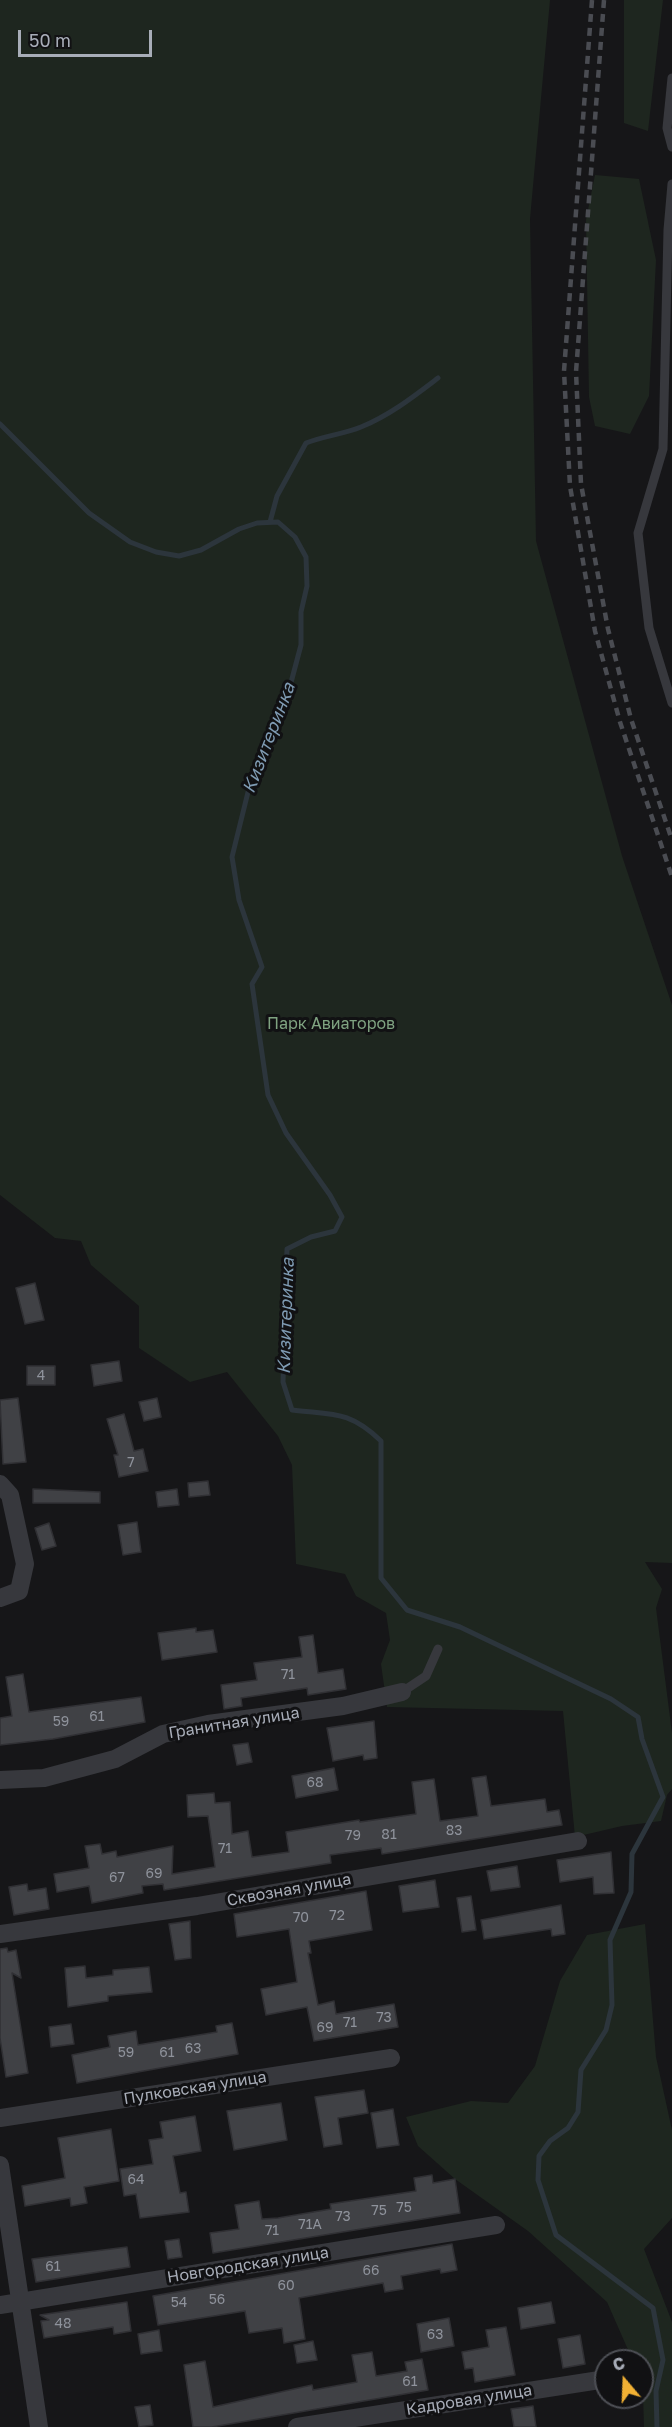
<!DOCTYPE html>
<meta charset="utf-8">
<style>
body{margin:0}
#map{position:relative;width:672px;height:2427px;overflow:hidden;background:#161618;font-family:"Golos Text",sans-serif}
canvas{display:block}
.north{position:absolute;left:594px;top:2349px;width:60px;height:60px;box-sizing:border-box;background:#111113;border:2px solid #4d4f55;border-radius:50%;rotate:341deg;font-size:16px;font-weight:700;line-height:24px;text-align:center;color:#a8adb8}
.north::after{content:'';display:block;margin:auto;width:21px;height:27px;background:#f2b134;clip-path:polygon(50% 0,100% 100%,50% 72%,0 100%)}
.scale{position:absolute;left:18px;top:30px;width:134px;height:27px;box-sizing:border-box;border:3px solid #a8adb8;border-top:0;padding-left:8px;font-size:18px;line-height:21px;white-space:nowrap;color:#a8adb8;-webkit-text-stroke:4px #111113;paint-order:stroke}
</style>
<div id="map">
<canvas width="672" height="2427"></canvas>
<div class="north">С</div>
<div class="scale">50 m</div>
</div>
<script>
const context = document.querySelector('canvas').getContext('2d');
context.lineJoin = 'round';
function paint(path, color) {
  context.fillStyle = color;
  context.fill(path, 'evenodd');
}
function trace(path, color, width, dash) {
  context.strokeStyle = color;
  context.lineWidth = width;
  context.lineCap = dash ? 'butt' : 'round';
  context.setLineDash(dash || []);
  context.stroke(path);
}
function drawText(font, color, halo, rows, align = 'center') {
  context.font = font + ' "Golos Text",sans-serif';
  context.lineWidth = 6;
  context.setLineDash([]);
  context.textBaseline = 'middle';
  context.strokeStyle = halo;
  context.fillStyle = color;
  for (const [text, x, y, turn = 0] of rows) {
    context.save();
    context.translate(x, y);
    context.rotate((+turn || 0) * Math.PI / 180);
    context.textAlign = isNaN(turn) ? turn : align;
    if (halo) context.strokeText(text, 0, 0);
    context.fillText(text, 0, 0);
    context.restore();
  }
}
paint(new Path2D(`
 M0 0H550L530 219 536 541 622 856 672 1005V1563L645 1562 662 1589 656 1608 672 1733V1789L667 1795 661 1821 622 1826 575 1837 563 1711 387 1707 381 1664 390 1640 386 1613 356 1596 345 1574 296 1564 292 1465 278 1436 227 1372 190 1382 139 1348V1306L91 1265 81 1241 55 1238 0 1195Z
 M624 0H663L648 131 624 123Z
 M595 175 639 179 656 260 649 396 630 434 595 426 589 397 586 220Z
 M645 1924 656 2057 672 2130V2218L644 2249 672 2322V2427H644L642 2361H633L607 2302 528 2231 455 2179 418 2146 406 2117 471 2101 508 2103 535 2066 560 1981 587 1935Z`), '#1e261f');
trace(new Path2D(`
 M0 424 89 513 130 542 156 552 179 556 201 550 239 529 257 523 278 522 295 537 306 557 307 586 301 612V645L289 690 250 784 232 857 239 900 262 967 252 984 268 1095 286 1133 330 1195 342 1217 335 1231 311 1237 287 1249 283 1382 292 1410C332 1415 349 1410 381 1441V1578L407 1610 460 1627 611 1699 638 1717 642 1739 663 1797 632 1854 631 1892 610 1940 612 2005 606 2030 581 2070 578 2112 568 2128 550 2141 539 2156 538 2180 556 2235 653 2308 663 2360 656 2391 657 2427
 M270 522 277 496 306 443C324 436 344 434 361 427 390 415 413 397 438 378`), '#2c353c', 5);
const building = new Path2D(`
 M35 1283 44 1320 25 1324 16 1288Z
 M119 1361 122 1381 94 1386 91 1365Z
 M27 1366H55V1385H27Z
 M18 1398 26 1462 3 1464 0 1400Z
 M157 1398 161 1417 144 1421 139 1402Z
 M124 1414 134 1451 143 1449 148 1471 119 1477 114 1455H118L107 1419Z
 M208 1481 210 1495 189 1497 188 1483Z
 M33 1489 100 1492V1503H33Z
 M177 1489 179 1505 158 1507 156 1492Z
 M137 1522 141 1552 123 1555 118 1525Z
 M49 1523 56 1546 42 1550 35 1528Z
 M196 1628V1632L213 1630 217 1652 162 1660 158 1633Z
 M313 1635 318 1673 343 1669 346 1689 308 1695 307 1688 241 1698 242 1706 224 1709 221 1685 257 1680 254 1663 302 1657 299 1637Z
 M23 1674 29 1712 141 1697 145 1722 53 1739 0 1745V1718L12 1716 6 1677Z
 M374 1721 377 1758 364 1760 363 1755 333 1761 327 1728Z
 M248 1743 252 1762 237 1765 233 1745Z
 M334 1768 338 1790 296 1798 292 1776Z
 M486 1776 491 1806 545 1799 547 1812 559 1810 562 1825 382 1854 381 1848 330 1855 331 1863 164 1890 163 1884 142 1886 143 1893 92 1903 89 1886 57 1892 54 1874 89 1868 85 1846 100 1844 102 1854 116 1851 117 1857 173 1846 172 1874 215 1867 208 1816 188 1817 187 1795 214 1793 215 1803 230 1802 232 1834 248 1831 252 1857 289 1852 286 1832 359 1820 360 1822 416 1814 412 1782 434 1779 440 1821 478 1816 472 1778Z
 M611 1852 614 1893 594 1894 593 1877 560 1882 557 1860Z
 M517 1866 520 1887 491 1891 487 1871Z
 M435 1880 439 1907 403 1912 399 1886Z
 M27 1884 28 1891 46 1888 49 1909 14 1915 9 1887Z
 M366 1891 372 1930 309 1941 311 1953H308L318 2005 334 2001 336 2014 394 2004 398 2027 314 2041 307 2007 266 2015 261 1989 297 1982 289 1929 237 1937 234 1914Z
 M471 1896 476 1930 462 1932 457 1898Z
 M561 1905 565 1934 552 1936 551 1929 484 1939 481 1920Z
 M190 1921 191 1958 175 1960 169 1924Z
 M7 1948 8 1952 16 1950 21 1978 12 1973 28 2073 6 2077 0 2038V1949Z
 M85 1966 86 1978 113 1975V1970L149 1967 152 1992 108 1996V2001L68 2007 65 1968Z
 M232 2023 238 2054 77 2083 72 2055 110 2047 108 2036 136 2031 138 2045 217 2032 216 2026Z
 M71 2024 74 2044 51 2047 49 2027Z
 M364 2090 368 2113 338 2118 342 2144 324 2147 315 2097Z
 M281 2103 287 2140 234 2150 227 2111Z
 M393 2109 399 2145 377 2148 371 2113Z
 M195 2116 201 2151 173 2156 180 2193 186 2192 189 2212 140 2218 136 2194 124 2196 120 2169 153 2164 149 2140 163 2138 160 2122Z
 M111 2129 119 2181 84 2187 87 2203 71 2206 70 2198 25 2206 22 2186 65 2178 58 2138Z
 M432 2175 433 2183 455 2179 460 2213 213 2253 210 2233 239 2229 235 2205 259 2201 262 2219 278 2218 331 2209 330 2204 416 2191 414 2178Z
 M179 2239 182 2257 168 2259 165 2241Z
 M452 2244 457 2270 441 2273 440 2269 401 2276 403 2289 385 2292 383 2283 299 2298 305 2339 284 2343 282 2328 249 2333 245 2311 158 2325 153 2296Z
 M127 2247 130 2267 36 2282 32 2259Z
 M127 2302 131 2331 114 2334 113 2327 44 2338 41 2321 49 2320 40 2315Z
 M551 2302 555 2323 521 2329 518 2308Z
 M449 2318 454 2346 421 2352 417 2324Z
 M506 2327 515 2375 475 2382 473 2368 465 2369 462 2352 489 2347 486 2330Z
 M159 2330 162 2351 141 2354 138 2334Z
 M580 2335 585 2364 563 2368 558 2339Z
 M313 2341 317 2360 297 2363 294 2345Z
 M372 2352 376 2376 407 2371 405 2362 422 2359 428 2390 212 2427H193L184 2365 205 2361 213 2407 312 2385 313 2390 357 2382 352 2355Z
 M150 2405 153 2425 139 2427 135 2407Z
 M533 2406 536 2427H514L511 2409Z`);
paint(building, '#404145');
trace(building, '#303034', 1.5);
trace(new Path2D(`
 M672 78 667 128 672 147
 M672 184 668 230 663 449 638 533 649 628 672 703
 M402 1692 426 1676 438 1649`), '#37383d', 9);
trace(new Path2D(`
 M0 1484 10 1495 25 1564 19 1591 0 1598
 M0 1780 44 1778 115 1759 163 1734 208 1724 343 1706 402 1692
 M0 1934 197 1906 578 1841
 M0 2118 391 2058
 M0 2165 39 2427
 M0 2305 496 2225
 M297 2427 606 2379`), '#37383d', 18);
trace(new Path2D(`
 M592 0 564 371 570 486 595 631 620 722 672 877
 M604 0 576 372 581 484 608 629 631 719 672 840`), '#4a4c52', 4.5, [8, 6]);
drawText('14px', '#8e929b', null, [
 ["4",41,1376],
 ["7",131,1463],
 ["71",288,1675],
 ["61",97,1717],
 ["59",61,1722],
 ["68",315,1783],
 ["83",454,1831],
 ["81",389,1835],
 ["79",353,1836],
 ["71",225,1849],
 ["69",154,1874],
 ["67",117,1878],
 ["72",337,1916],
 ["70",301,1918],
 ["73",384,2018],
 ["71",350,2023],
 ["69",325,2028],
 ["63",193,2049],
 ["59",126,2053],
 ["61",167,2053],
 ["64",136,2180],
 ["75",404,2208],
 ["75",379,2211],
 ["73",343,2217],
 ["71А",310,2225],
 ["71",272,2231],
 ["61",53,2267],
 ["66",371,2271],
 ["60",286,2286],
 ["56",217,2300],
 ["54",179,2303],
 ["48",63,2324],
 ["63",435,2335],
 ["61",410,2382]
]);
drawText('16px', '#7fa381', '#111113', [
 ["Парк Авиаторов",331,1024]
]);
drawText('16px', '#a8adb8', '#111113', [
 ["Гранитная улица",234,1723,-9],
 ["Сквозная улица",289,1890,-10],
 ["Пулковская улица",195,2088,-9],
 ["Новгородская улица",248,2265,-9],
 ["Кадровая улица",469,2400,-9]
]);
drawText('italic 18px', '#7f9bb3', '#111113', [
 ["Кизитеринка",269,738,-69],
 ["Кизитеринка",286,1316,-88]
]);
</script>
